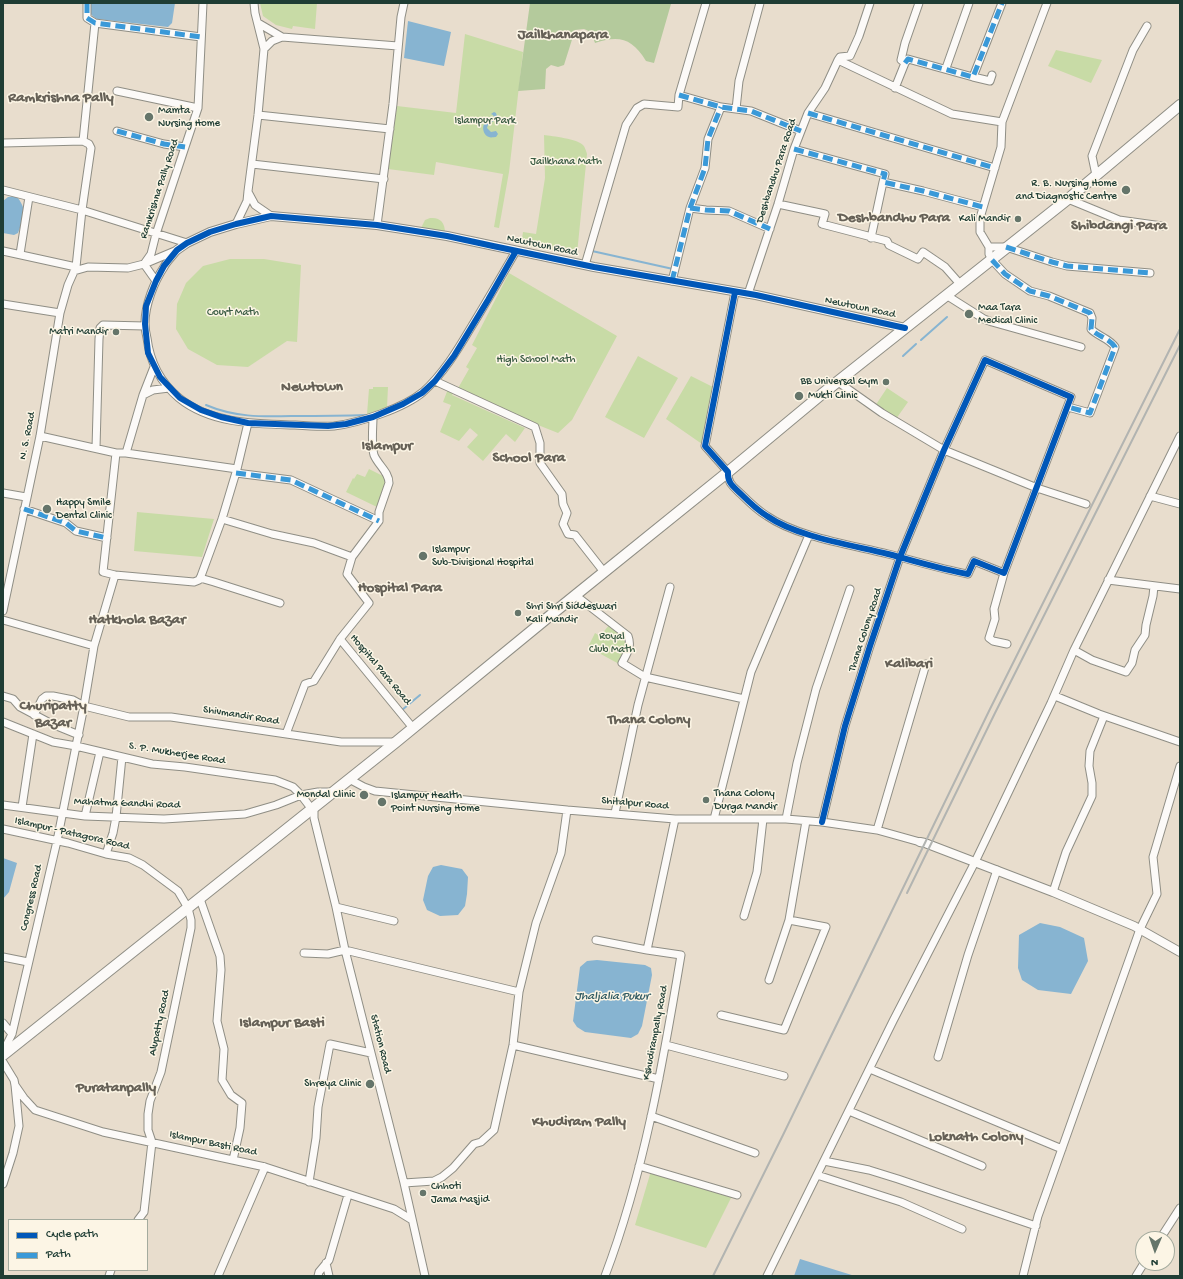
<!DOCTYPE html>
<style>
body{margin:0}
#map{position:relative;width:1183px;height:1279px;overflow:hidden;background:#e8ddcd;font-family:"Gochi Hand",sans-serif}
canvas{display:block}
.frame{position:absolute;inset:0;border:4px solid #1f3d34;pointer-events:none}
.legend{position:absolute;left:8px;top:1219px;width:140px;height:52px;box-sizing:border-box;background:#fcf5e5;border:1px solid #a4ab9e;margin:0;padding:5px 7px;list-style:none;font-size:12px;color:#1f3d34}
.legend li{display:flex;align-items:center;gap:8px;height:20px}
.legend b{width:20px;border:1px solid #a4ab9e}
.north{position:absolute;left:1135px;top:1231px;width:40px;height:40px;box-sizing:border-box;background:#fcf5e5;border:1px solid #a4ab9e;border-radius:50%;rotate:182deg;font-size:11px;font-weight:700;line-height:16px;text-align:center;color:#1f3d34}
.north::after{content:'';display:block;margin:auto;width:14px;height:18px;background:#65756a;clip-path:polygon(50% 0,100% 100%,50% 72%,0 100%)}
</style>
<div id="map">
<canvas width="1183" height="1279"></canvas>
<div class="frame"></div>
<ul class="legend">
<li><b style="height:5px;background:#0057b8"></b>Cycle path</li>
<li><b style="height:5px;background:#3a99d8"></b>Path</li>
</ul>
<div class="north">N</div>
</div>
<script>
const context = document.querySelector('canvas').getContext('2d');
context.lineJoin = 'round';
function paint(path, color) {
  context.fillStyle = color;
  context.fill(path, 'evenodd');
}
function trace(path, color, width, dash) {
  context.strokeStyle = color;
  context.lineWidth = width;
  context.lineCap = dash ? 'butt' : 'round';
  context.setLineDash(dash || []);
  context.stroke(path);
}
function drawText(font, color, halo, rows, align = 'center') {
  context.font = font + ' "Gochi Hand",sans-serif';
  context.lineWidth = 3;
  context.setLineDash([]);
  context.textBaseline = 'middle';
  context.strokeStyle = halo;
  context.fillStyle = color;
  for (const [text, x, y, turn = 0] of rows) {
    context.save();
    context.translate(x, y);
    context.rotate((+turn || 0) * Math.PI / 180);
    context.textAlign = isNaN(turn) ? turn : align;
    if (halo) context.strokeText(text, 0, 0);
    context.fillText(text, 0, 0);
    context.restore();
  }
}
paint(new Path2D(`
 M260 3H317L315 29 293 26 292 29 276 25 263 16Z
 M465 34 523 52 509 172 499 228 494 227 503 174 436 162 434 175 388 169 397 106 456 113Z
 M1056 50 1102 60 1091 83 1048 66Z
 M544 135C552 136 578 139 583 145 585 147 586 151 587 154L577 254 521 245 523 232 536 234 545 178Z
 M430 218C440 217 445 222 445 233L421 228 425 220Z
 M230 259H264L301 265 297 342 287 341 248 367 217 365 188 349 176 329 177 304 186 283 203 266Z
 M509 273 617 336 572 420 558 433 538 425 537 427 457 390 469 369 466 367 477 348 472 345Z
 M638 356 678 378 644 438 605 417Z
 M691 376 713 387 702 444 666 419Z
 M373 387H388L387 407 367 414 369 389H373Z
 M887 388 908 402 896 419 875 406Z
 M448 389 454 392 452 395 525 428 515 442 506 434 483 461 467 447 478 435 470 428 459 441 440 432 451 405 443 402Z
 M369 469 383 476 386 480 377 507 346 492 353 478 354 479 357 474 365 477Z
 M137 512 214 519 202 557 134 551Z
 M610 624C631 642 631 639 619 664L588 647 595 633 600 636Z
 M651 1171 732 1196 706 1248 635 1225Z`), '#c8dba6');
paint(new Path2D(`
 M530 3H668L671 4 654 63 646 61C632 38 619 35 595 43L591 32 584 29 575 30 564 65 558 67 551 65 546 69 545 89 518 91Z`), '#b4ca9c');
paint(new Path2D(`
 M89 3H175L172 23 168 27 97 19C90 15 88 11 89 3Z
 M408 21 451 32 444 66 404 58Z
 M494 112 496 113 497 116 496 119 488 125 487 128 491 132 496 131 498 134 496 137C495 137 490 138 489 137 484 136 481 127 485 123 487 120 491 118 494 117L493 115 491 114Z
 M15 196 18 198C28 212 24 218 18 233L14 235 3 233V201L8 197Z
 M3 858 17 863 9 892 3 899Z
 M441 865 462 869 468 877 467 894 465 906 458 915 440 916 427 910 423 900 428 876 433 867Z
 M1040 923 1060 927 1084 938 1088 961 1071 994 1038 990 1022 980 1018 968 1019 935Z
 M597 960 645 965 651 968 652 975 642 1026 638 1034 631 1038 585 1032 577 1027 573 1021 580 967 587 961Z
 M800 1259 855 1276H794Z`), '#87b4d1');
trace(new Path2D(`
 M592 251 673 269
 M921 340 947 317
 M903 356 916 344
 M206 405C234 417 261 417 291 416 315 416 340 416 365 415
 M402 710 420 695`), '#87b4d1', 2);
const minor = new Path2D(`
 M87 3V18L95 23 201 37
 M1047 3 1002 122 1001 147 980 218V232L989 247V254L992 260 1005 274 1030 291 1049 296 1090 313 1092 318 1091 329C1097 336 1109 338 1115 347L1114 350 1090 413 1068 407
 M258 23 282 37 398 46
 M264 49 272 41 282 37
 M838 60 952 114 1002 122
 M905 63 908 59 973 77 1002 3
 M946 68 969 3
 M973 77 990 81 992 75
 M895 88 905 63 901 60 905 43 919 3
 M117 91 198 108
 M679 95 721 107 751 111 801 131
 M736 109 739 81 760 3
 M808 113 995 168
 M258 115 390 129
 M117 131 164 144 185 147
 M3 143 83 141
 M794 149 885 174 883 182 923 191 983 207
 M252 164 384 179
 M1096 175 1092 156 1133 50 1147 26
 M3 190 82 210 91 148 89 144 83 141 95 23
 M248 192 255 205 271 216
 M1068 199 1119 220 1162 226
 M778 204 825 214 822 224 887 241 889 245 918 259 923 252 945 267 960 284
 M690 208 706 210 729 211 770 229
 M236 224 247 201 248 191 258 115 264 49 255 13 254 3
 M377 225 393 104 401 17 404 3
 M871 238 883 182
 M989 247H1006L1052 262 1067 266 1150 273
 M177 250C173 256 167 261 164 267 154 282 145 305 145 323 145 328 146 334 147 338 150 363 160 382 179 398 211 424 256 424 295 425 307 426 321 427 334 426 359 423 404 408 423 392 443 374 457 351 470 329 486 303 501 277 516 251
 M3 251 76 267
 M20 254 29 197
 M585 265 626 125 637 108 644 104 678 107 679 95 706 3
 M74 271 88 267 128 268 144 264 175 251
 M156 281 144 264 151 254 156 234 198 108 203 3
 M672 281 690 208 705 168 708 139 721 107
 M735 292 705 446 728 472C727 483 734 487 741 494 749 502 757 510 767 516 797 537 852 545 888 554 915 561 941 569 968 574L974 561 1004 573 1071 397 985 360 944 450 900 557 870 646 845 726 822 822
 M748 294 778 204 794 149 808 113 825 88 838 60 840 57 850 56 859 36 870 3
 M946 295 984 319 992 322 1081 347
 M3 304 60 313
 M435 381 535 427 540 443V463L562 494 563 504 567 513 563 524 568 534 575 535 604 572
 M838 382 882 413 944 450 1037 488 1086 504
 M143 395 154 367
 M373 417C373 427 371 445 374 455 378 465 389 472 389 483L379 512V521L352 557 347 574 369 603 340 639 413 728
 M40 436 116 453H126L237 469 248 423
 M96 448 99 339 100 328 103 325 145 326
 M116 453 103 572 115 575 194 582 199 580 201 576 222 519 237 469
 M126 453 143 395 153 390 169 388
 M236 473 291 480 379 521
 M3 493 26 497
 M1150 496 1180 504
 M24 509 66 523 76 531 107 538
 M222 519 272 534 314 543 352 557
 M1004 573 994 609 995 619 989 638 993 641 1007 644
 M200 578 214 582 280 603
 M1108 580 1180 589
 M575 595 628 636C632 647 627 653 622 663L645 677 744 699
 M3 611 40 436 60 313 68 285 76 267 82 210 187 243
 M3 620 94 646
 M1074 650 1092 660 1126 672 1132 663 1135 650 1145 635 1146 625 1153 596 1154 586
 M3 696 13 699 20 707 52 724 79 735
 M1055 696 1099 714 1180 742
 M34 715 42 699 46 696H53L73 700 84 706 129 717H171L341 742H396
 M3 722 53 742 76 746 152 764 185 767 275 780 293 787 301 795 318 792H332
 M286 734 305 684 314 681 340 639
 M349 779 364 787 375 791 567 810 675 819H786L822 822 877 830 920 842
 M3 805 85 816 164 819 245 814 276 805 301 795 314 812V818L336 907 345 950 404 1183 425 1276
 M22 807 33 734
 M615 813 638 705 670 587
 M85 816 100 752
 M714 819 751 672 809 535
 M786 819 797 763 816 689 850 589
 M3 829 68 843 106 854 129 858 143 865 178 891 188 908 191 920V928L161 1072 150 1101 148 1114V1130L152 1142 144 1212 138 1220
 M877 830 926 664
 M106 854 113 833 116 817 122 757
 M1053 892 1066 852 1092 796V783L1089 766 1090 751 1104 716
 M200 899 220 956 221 970 217 1021 224 1049 222 1080 231 1095 242 1103 240 1128 233 1160
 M336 907 394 921
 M744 916 757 872 763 819
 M596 940 647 950
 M304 953 328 954 345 950 519 992
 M3 957 28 962
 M769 980 789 920
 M721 1015 784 1030 826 927 789 920 806 821
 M3 1023 12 1034
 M513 1045 659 1079
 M666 1045 784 1076
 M3 1052 12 1034 57 841 84 706 94 646 115 575
 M938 1057 968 955 997 870
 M3 1062 14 1080 15 1085 19 1126 13 1153 3 1184
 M870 1069 1062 1149
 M15 1085 24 1098 35 1110 103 1132 265 1167 394 1209 412 1220
 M849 1111 982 1166
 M651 1116 755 1153
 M824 1161 869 1170 898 1179 1036 1226
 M639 1166 737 1195
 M817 1175 901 1202 962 1229
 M309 1182 316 1138 318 1107 330 1044 371 1053
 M404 1183 434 1181 442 1177 453 1168 474 1144 481 1142 494 1130 513 1045 519 992 536 923 561 853 567 810
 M1160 1239 1180 1208
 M326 1263 329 1276
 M109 1276 111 1270
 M218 1276 265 1167
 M318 1276 319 1272 329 1260 348 1195
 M605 1276C644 1173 663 1063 681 955L647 950 675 819
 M767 1276 893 1021 975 862 1051 703 1074 650 1180 436
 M1023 1276 1038 1216 1140 929 1157 894 1153 857 1180 766
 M1136 1276 1144 1263`);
const tertiary = new Path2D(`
 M177 250 187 243 210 232 236 224 271 216 377 225 447 236 594 267 756 295 905 328
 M920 842 925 843 1053 892 1134 926 1180 952`);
const primary = new Path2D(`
 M3 1055 396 742 557 610 728 472 822 394 1068 199 1180 105`);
trace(minor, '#8f8e85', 9);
trace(tertiary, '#8f8e85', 10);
trace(primary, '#8f8e85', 12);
trace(minor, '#fcfaf8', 7);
trace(tertiary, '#fcfaf8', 8);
trace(primary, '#fcfaf8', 10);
trace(new Path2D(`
 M907 893 995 713 1180 345
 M713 1276 783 1135 990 709 1180 329`), '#b2b4b1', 2);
trace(new Path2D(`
 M87 3V18L95 23 201 37
 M905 63 908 59 973 77 1002 3
 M679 95 721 107 751 111 801 131
 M808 113 995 168
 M117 131 164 144 185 147
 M794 149 885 174 883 182 923 191 983 207
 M690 208 706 210 729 211 770 229
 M1006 247 1052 262 1067 266 1150 273
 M992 260 1005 274 1030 291 1049 296 1090 313 1092 318 1091 329C1097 336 1109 338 1115 347L1114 350 1090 413 1068 407
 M672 281 690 208 705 168 708 139 721 107
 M236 473 291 480 379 521
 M24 509 66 523 76 531 107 538`), '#3a99d8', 5, [10, 5]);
trace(new Path2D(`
 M516 251 488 300 454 356 435 381 422 393 403 404 373 417 346 424 328 426 248 423 221 417 201 410 180 398 160 377 148 353 145 324 146 306 156 281 164 266 177 250 187 243 210 232 236 224 271 216 377 225 447 236 493 246 594 267 756 295 905 328
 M735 292 705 446 728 472C727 483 734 487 741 494 749 502 757 510 767 516 797 537 852 545 888 554 915 561 941 569 968 574L974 561 1004 573 1071 397 985 360 944 450 900 557 870 646 845 726 822 822`), '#0057b8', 6);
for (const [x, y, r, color] of [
 [149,117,5,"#65756a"],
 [1126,190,5,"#65756a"],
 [1018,219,4,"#65756a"],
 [969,314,5,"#65756a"],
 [116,332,4,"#65756a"],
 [886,382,4,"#65756a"],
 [799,396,5,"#65756a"],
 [47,509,5,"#65756a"],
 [423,556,5,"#65756a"],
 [518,613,4,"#65756a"],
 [364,795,5,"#65756a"],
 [706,800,4,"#65756a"],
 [382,802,5,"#65756a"],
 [370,1084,5,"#65756a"],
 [423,1193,4,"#65756a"]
]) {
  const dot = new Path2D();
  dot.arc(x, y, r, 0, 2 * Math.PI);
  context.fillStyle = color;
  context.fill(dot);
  trace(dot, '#fcf5e5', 1.5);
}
drawText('11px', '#1f3d34', '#fcf5e5', [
 ["Mamta",158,111],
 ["Nursing Home",158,124],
 ["R. B. Nursing Home",1117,184,"right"],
 ["and Diagnostic Centre",1117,197,"right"],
 ["Kali Mandir",1010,219,"right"],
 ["Maa Tara",978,308],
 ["Medical Clinic",978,321],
 ["Matri Mandir",108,332,"right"],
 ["BB Universal Gym",878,382,"right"],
 ["Mukti Clinic",808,396],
 ["Happy Smile",56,503],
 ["Dental Clinic",56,516],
 ["Islampur",432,550],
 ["Sub-Divisional Hospital",432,563],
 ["Shri Shri Siddeswari",526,607],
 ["Kali Mandir",526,620],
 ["Thana Colony",714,794],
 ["Durga Mandir",714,807],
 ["Mondal Clinic",355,795,"right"],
 ["Islampur Health",391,796],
 ["Point Nursing Home",391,809],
 ["Shreya Clinic",361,1084,"right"],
 ["Chhoti",431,1187],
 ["Jama Masjid",431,1200]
], 'left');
drawText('11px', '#3b5c44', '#fcf5e5', [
 ["Islampur Park",485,121],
 ["Jailkhana Math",566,162],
 ["Court Math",233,313],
 ["High School Math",536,360],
 ["Royal",612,637],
 ["Club Math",612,650]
]);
drawText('11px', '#1f3d34', '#fcf5e5', [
 ["Deshbandhu Para Road",777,171,-72],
 ["Ramkrishna Pally Road",160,189,-72],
 ["Newtown Road",542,246,12],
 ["Newtown Road",860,308,12],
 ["N. S. Road",28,436,-79],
 ["Thana Colony Road",866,630,-72],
 ["Hospital Para Road",380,670,50],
 ["Shivmandir Road",241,716,9],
 ["S. P. Mukherjee Road",177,754,9],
 ["Mahatma Gandhi Road",127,804,2],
 ["Shitalpur Road",635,804,5],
 ["Islampur - Patagora Road",72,834,13],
 ["Congress Road",32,898,-77],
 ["Alupatty Road",160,1023,-78],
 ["Kshudirampally Road",656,1033,-79],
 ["Station Road",380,1044,76],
 ["Islampur Basti Road",213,1144,12]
]);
drawText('italic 12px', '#325c64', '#fcf5e5', [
 ["Jhaljalia Pukur",612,997]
]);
drawText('bold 15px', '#666157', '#fcf5e5', [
 ["Jailkhanapara",563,36],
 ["Ramkrishna Pally",61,99],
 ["Deshbandhu Para",894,219],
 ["Shibdangi Para",1119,227],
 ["Newtown",312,388],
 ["Islampur",387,447],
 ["School Para",529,459],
 ["Hospital Para",400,589],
 ["Hatkhola Bazar",137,621],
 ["Kalibari",909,665],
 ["Churipatty",53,707],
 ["Bazar",53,724],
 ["Thana Colony",649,721],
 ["Islampur Basti",282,1024],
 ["Puratanpally",116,1089],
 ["Khudiram Pally",579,1123],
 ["Loknath Colony",976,1138]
]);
</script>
